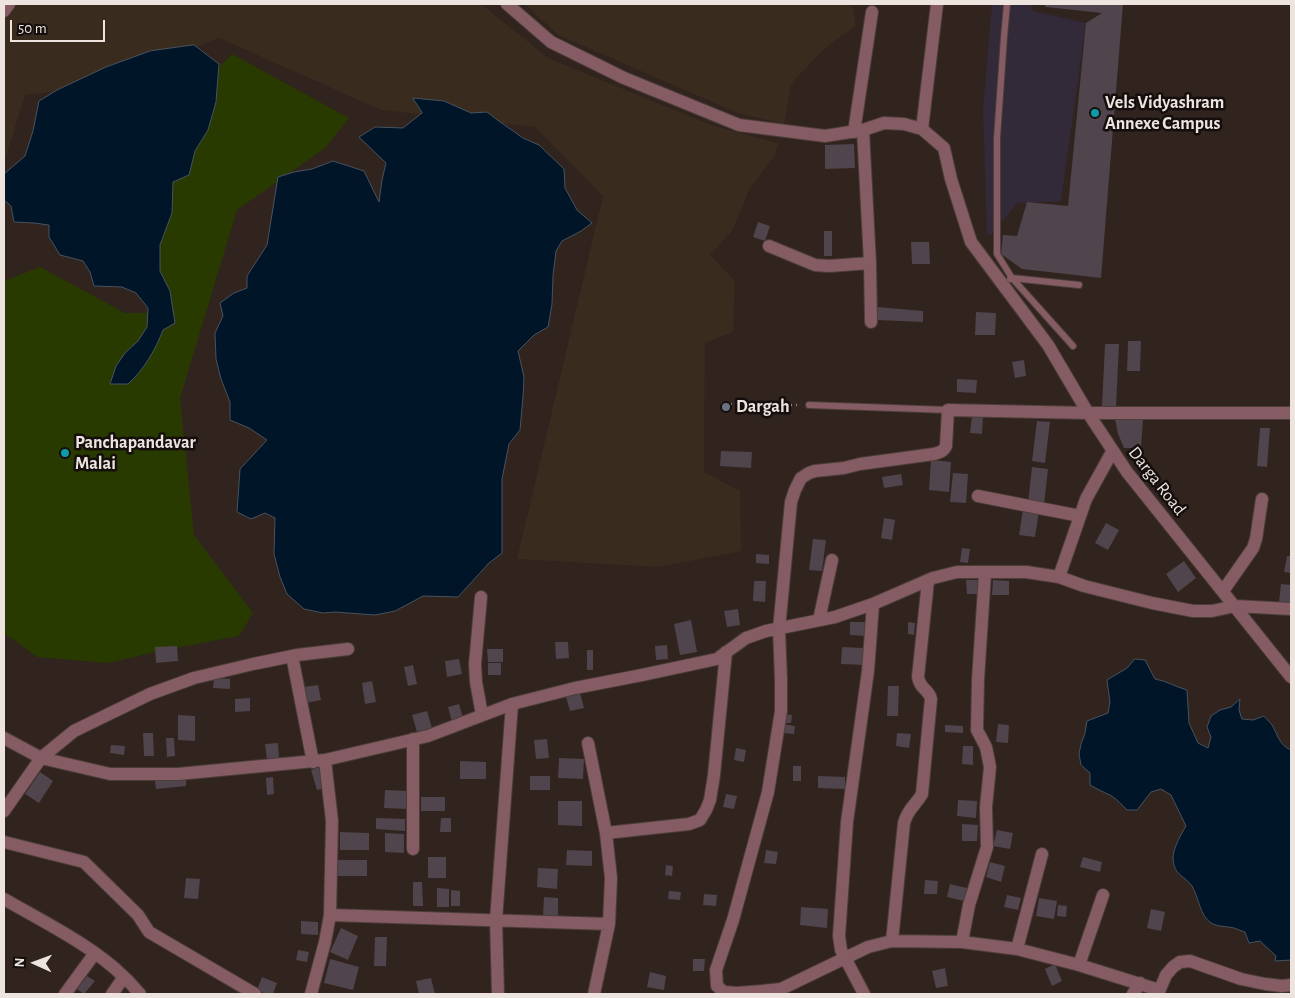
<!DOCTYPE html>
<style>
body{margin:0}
#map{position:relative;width:1295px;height:998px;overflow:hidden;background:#31231e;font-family:"Alegreya Sans",sans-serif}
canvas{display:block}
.frame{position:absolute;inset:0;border:5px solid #ede4e0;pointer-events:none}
.north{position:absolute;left:10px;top:938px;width:50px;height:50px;-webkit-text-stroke:4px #140e0c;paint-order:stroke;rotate:272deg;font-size:14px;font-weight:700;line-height:20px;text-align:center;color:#ede4e0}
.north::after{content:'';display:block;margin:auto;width:18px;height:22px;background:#ede4e0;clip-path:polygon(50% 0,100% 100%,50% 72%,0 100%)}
.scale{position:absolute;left:10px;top:20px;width:95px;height:22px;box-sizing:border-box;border:2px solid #ede4e0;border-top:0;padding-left:6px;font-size:15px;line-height:18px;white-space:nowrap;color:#ede4e0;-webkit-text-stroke:4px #140e0c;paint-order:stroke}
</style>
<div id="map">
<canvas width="1295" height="998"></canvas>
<div class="frame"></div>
<div class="north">N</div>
<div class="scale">50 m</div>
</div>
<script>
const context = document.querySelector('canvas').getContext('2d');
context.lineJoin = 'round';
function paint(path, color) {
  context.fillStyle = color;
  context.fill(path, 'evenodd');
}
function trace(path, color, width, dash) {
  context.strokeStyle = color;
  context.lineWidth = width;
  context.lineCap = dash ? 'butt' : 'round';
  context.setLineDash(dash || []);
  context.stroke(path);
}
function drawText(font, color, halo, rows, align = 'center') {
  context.font = font + ' "Alegreya Sans",sans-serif';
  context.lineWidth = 5;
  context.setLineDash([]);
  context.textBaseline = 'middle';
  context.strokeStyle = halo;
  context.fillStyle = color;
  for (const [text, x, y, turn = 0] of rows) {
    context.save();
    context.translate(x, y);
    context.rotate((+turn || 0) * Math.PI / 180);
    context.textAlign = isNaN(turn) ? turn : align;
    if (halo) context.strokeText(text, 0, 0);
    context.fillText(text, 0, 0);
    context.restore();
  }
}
paint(new Path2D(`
 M4 4H481L548 58 711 125 778 143 775 155 749 190 732 231 710 255 735 281 733 332 705 343 704 472 740 491 741 551 659 567 517 559 603 196 535 127 381 110 219 38 96 86 25 95 4 163Z
 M525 4H848L853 8 856 26 838 38 820 53 791 84 784 124 738 113 558 35Z`), '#392b1e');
paint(new Path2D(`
 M992 4H1033L1032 11 1086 23 1061 201 1017 203 992 234H987L983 109Z`), '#332a39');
paint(new Path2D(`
 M232 54 349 118 325 148 237 210 180 398 194 535 253 613 239 636 160 651 108 663 37 657 4 633V281L40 267 125 313H161L148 252 207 80Z`), '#293a00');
const water = new Path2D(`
 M194 45 219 64 216 102 208 130 195 151 189 175 173 182 172 213 160 245V271L170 291 175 323 163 330C156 349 143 371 128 384H110L116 366 125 353 138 341 147 327 148 308 136 293 122 287 94 286 90 272 83 261 60 255 49 237V225L34 223 14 222 11 206 4 200V174L25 156 33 131 39 101 57 90 106 67 150 51Z
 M413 98 444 101 471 113 487 112 496 119 523 138 539 145 564 169 565 188 577 210 592 223 581 231 562 241 556 251 553 276 552 304 548 327 534 335 518 351 524 377 523 397 520 430 509 444 502 479V553L489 563 458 597 423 596 412 602 395 611 375 615 335 612 323 613 304 609 287 594 280 577 274 554 275 518 265 513 251 519 237 512 240 469 267 440 249 428 230 420V402L221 379 216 359 215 333 223 316 220 303 234 293 247 288V276L267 245 278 177 294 172 312 169 333 161 364 171 379 202 382 180 386 163 359 137 375 127 403 128 422 113Z
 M1135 659 1145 660 1155 679C1167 681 1176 687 1187 690L1189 723 1198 743 1208 748 1211 737 1207 727 1211 716 1220 710 1231 707 1240 699 1239 710 1242 719 1253 720 1264 716C1266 719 1270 722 1272 725 1278 735 1279 745 1291 750V960L1275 961 1276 956 1260 941 1249 943 1245 932C1241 931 1237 929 1234 928 1226 926 1218 927 1211 923 1200 916 1199 898 1192 886 1185 876 1173 875 1173 858 1173 849 1181 834 1186 826L1171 795 1161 789 1151 792 1137 810H1127C1122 805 1117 799 1110 795 1103 792 1097 789 1090 785V773L1081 765 1079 754 1081 744 1085 733 1087 721 1108 713 1110 702 1107 680 1127 668Z`);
paint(water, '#001528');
trace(water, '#47535f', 1);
paint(new Path2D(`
 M1044 4H1123L1101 278 1022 269 1001 254 1003 235 1017 236 1027 202 1068 206 1086 23 1102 13 1046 7Z
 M854 144 855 168 825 169V145Z
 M758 222 770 226 765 241 753 237Z
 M824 231H832V256H824Z
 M911 242H929L930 264H912Z
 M877 307 923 311V322L877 320Z
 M976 312 996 313 995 335H975Z
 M1128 341H1141L1140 371H1127Z
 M1105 344H1119L1116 407 1102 406Z
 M1024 360 1026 376 1015 378 1012 362Z
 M957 379 977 380 976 393 957 392Z
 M972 416 983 417 982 434 970 433Z
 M1115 419H1143L1141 448H1124L1118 434Z
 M1037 421 1050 422 1045 463 1032 461Z
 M1260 428H1270L1267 467 1257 466Z
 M721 451 752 452 751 468 720 466Z
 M931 460 951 462 949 492 929 490Z
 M1032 467 1048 469 1044 505 1028 503Z
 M953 473 968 474 966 503 950 502Z
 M901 474 903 485 884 488 882 477Z
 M1023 509 1039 511 1035 537 1019 535Z
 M884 518 895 520 892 540 881 538Z
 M1106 523 1119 530 1108 550 1095 543Z
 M813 539 826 540 822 571 809 570Z
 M962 548 970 549 968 563 960 562Z
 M756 554 769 555V564L756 563Z
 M1287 556H1291V573L1284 572Z
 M1184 561 1196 578 1178 592 1166 574Z
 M966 580H978L979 594H967Z
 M993 580 1009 581V595H992Z
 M754 581H766L765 602 753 601Z
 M1281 584 1291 585V604L1279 602Z
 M738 609 740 625 727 627 724 611Z
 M691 620 697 652 680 655 674 624Z
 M850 622H866V636L850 635Z
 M908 622 915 623 914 635 908 634Z
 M555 642H568L569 658 556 659Z
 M667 645 668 659 656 660 655 646Z
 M177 646 178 661 156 663 155 647Z
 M842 647 864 648V665L841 664Z
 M487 649H503V662H488Z
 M587 650H593V670H587Z
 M459 659 462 674 447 677 445 661Z
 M488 663H501V675H488Z
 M413 665 417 684 408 686 404 667Z
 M214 678 230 679V689L213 688Z
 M372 681 376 702 365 704 362 683Z
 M318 685 321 700 306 703 303 687Z
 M888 686H899L898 716H887Z
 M580 693 584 708 570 711 566 697Z
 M250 698V711L235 712V699Z
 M459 704 463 718 452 722 448 707Z
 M427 711 432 728 417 732 412 715Z
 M783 714 792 715 791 723H782Z
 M178 715 195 716V741L178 740Z
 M783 724 795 726 794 734 783 733Z
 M998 724 1009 725 1008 743 996 742Z
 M945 725 963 726V733L945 732Z
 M143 733H153L154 756H144Z
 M897 733 911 734 909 748 896 746Z
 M166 738H174L175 756 167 757Z
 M547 739 549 758 536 759 534 740Z
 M278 743 279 758 267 759 265 744Z
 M111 745 125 746 124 755 110 753Z
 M963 746H973V765L962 764Z
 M736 748 746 750 744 762 734 760Z
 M559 758 584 759 583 779 558 778Z
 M460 761 486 762V779H460Z
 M793 766H801V781H793Z
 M319 767 325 788 317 790 311 770Z
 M40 772 53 781 39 803 25 794Z
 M530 776H550V790H530Z
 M818 776 845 777V789L818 788Z
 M273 777 274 794 267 795 266 778Z
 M186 778V786L156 789 155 781Z
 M385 790 408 791 407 809 384 808Z
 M726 794 737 796 734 809 723 807Z
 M421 797H445V811H421Z
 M958 800 977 801 976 818 957 816Z
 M558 801H582V826L558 825Z
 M376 818 405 819V831L376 829Z
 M441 818H451V832H440Z
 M962 824 978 825 977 841H962Z
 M997 830 1013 833 1010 849 993 846Z
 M340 832 369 833V850H340Z
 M385 833 404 834V853L385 852Z
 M567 850 592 851V866L566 865Z
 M766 850 778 852 776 864 764 863Z
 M428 857H446V878H428Z
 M1083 857 1102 862 1100 872 1080 867Z
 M337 860H367V876H337Z
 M990 862 1005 866 1001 882 986 877Z
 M666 865 673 866 672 876 665 875Z
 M538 868 558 869 557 889 537 887Z
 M186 878 200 879 198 899 184 898Z
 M925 880 938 881 937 894H924Z
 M413 882H422L423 906H413Z
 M950 884 967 888 964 901 947 897Z
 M437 888 449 889V907H437Z
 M451 890 460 891V906H451Z
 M669 891 681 892 680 900 668 899Z
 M704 894 717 895 716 906 703 905Z
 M1007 895 1021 898 1018 910 1004 907Z
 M544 897 558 898V916L543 915Z
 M1039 898 1057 901 1054 919 1036 916Z
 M1058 905 1067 906 1066 917 1057 916Z
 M801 907 828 909 827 928 800 925Z
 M1151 909 1165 912 1161 931 1147 928Z
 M301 921 318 922V935L301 934Z
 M341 928 358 936 348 960 330 952Z
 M375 937H387L386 966H374Z
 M298 950 309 952 307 962 296 960Z
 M330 959 359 967 353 990 324 983Z
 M693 959H705L704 971H693Z
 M1055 964 1062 981 1052 986 1045 969Z
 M945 968 948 986 936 988 932 971Z
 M650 972 666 976 664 990 647 987Z
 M87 976 95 981 84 994 77 989Z
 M262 977 277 983 273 994H266L257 990Z
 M431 978 435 994H419L416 981Z`), '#50444d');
const lane = new Path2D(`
 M1007 4 1004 37 997 138V254L1012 278 1079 285
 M1010 279 1012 278 1073 346
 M809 405 948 410`);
const street = new Path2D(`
 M507 4 551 42 624 78 739 125 825 136 863 130 884 123 904 124 922 129 944 148 951 179 971 242 1048 345 1088 413H1291
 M4 11 9 4
 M922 129 937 4
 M863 130 870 263 871 322
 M854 132 872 12
 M769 246 815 265 829 266 870 263
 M978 496 1080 516
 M1059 577 1086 499 1112 452
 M1223 591 1253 548 1256 539 1262 499
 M481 597 475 664 476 682 482 715
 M819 620 832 560
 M292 656 313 762
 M4 738 41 758 110 774H178L325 760 428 736 512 704 575 688 642 675 717 659 746 638 766 631 835 617 873 604 933 578 957 572H1026L1059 577 1084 586 1152 603 1193 611H1212L1235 606 1291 609
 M413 739V849
 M588 743 606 833 611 878 609 924 594 994
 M4 811 41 758 74 731 150 694 194 678 253 664 297 655 348 649
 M606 833 689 824 700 820 706 810 710 800 714 775 726 652
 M4 842 84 862 138 915 149 932 255 994
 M1103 895 1079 965 1017 949 962 942 892 941 868 947 781 989 762 991 737 993 724 992 717 986 716 970 733 920 768 792 781 711V680L779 629 791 502 795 490 801 478 809 473 815 471 844 468 860 464 934 454C940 452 943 452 946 446L948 410 1088 413 1127 472 1291 677
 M4 899C42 921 93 946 124 977 130 982 134 988 140 994
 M330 915 609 924
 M892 941 904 823C908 808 916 805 922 794L931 699C929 689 920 690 918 677L928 581
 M962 942 969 905 987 847 986 807 990 767 986 747 977 730 978 680 985 573
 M1017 949 1042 854
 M1079 965 1159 990
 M65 994 95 953
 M112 994 124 977
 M311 994 325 942 330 915 332 821 325 760
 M498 994 496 920 512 704
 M864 994 841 950 839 936 847 822 868 671 873 604
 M1133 994 1140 983
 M1158 994 1166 975 1173 967 1180 962 1190 961 1241 979 1265 984 1282 986 1291 985`);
trace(lane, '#4b3e39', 8);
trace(street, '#4b3e39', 14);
trace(new Path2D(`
 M721 404 800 405`), '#8b7f7a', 2.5, [1, 4]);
trace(lane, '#855b64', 6);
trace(street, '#855b64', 12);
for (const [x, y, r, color] of [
 [1095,113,5,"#0f9aa8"],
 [726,407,5,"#6b7280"],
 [65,453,5,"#0f9aa8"]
]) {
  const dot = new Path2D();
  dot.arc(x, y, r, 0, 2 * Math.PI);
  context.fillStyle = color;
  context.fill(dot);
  trace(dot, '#140e0c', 2);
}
drawText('bold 18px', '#ede4e0', '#140e0c', [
 ["Vels Vidyashram",1105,103],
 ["Annexe Campus",1105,124],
 ["Dargah",736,407],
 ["Panchapandavar",75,443],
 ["Malai",75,464]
], 'left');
drawText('18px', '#ede4e0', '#140e0c', [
 ["Darga Road",1157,481,52]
]);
</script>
